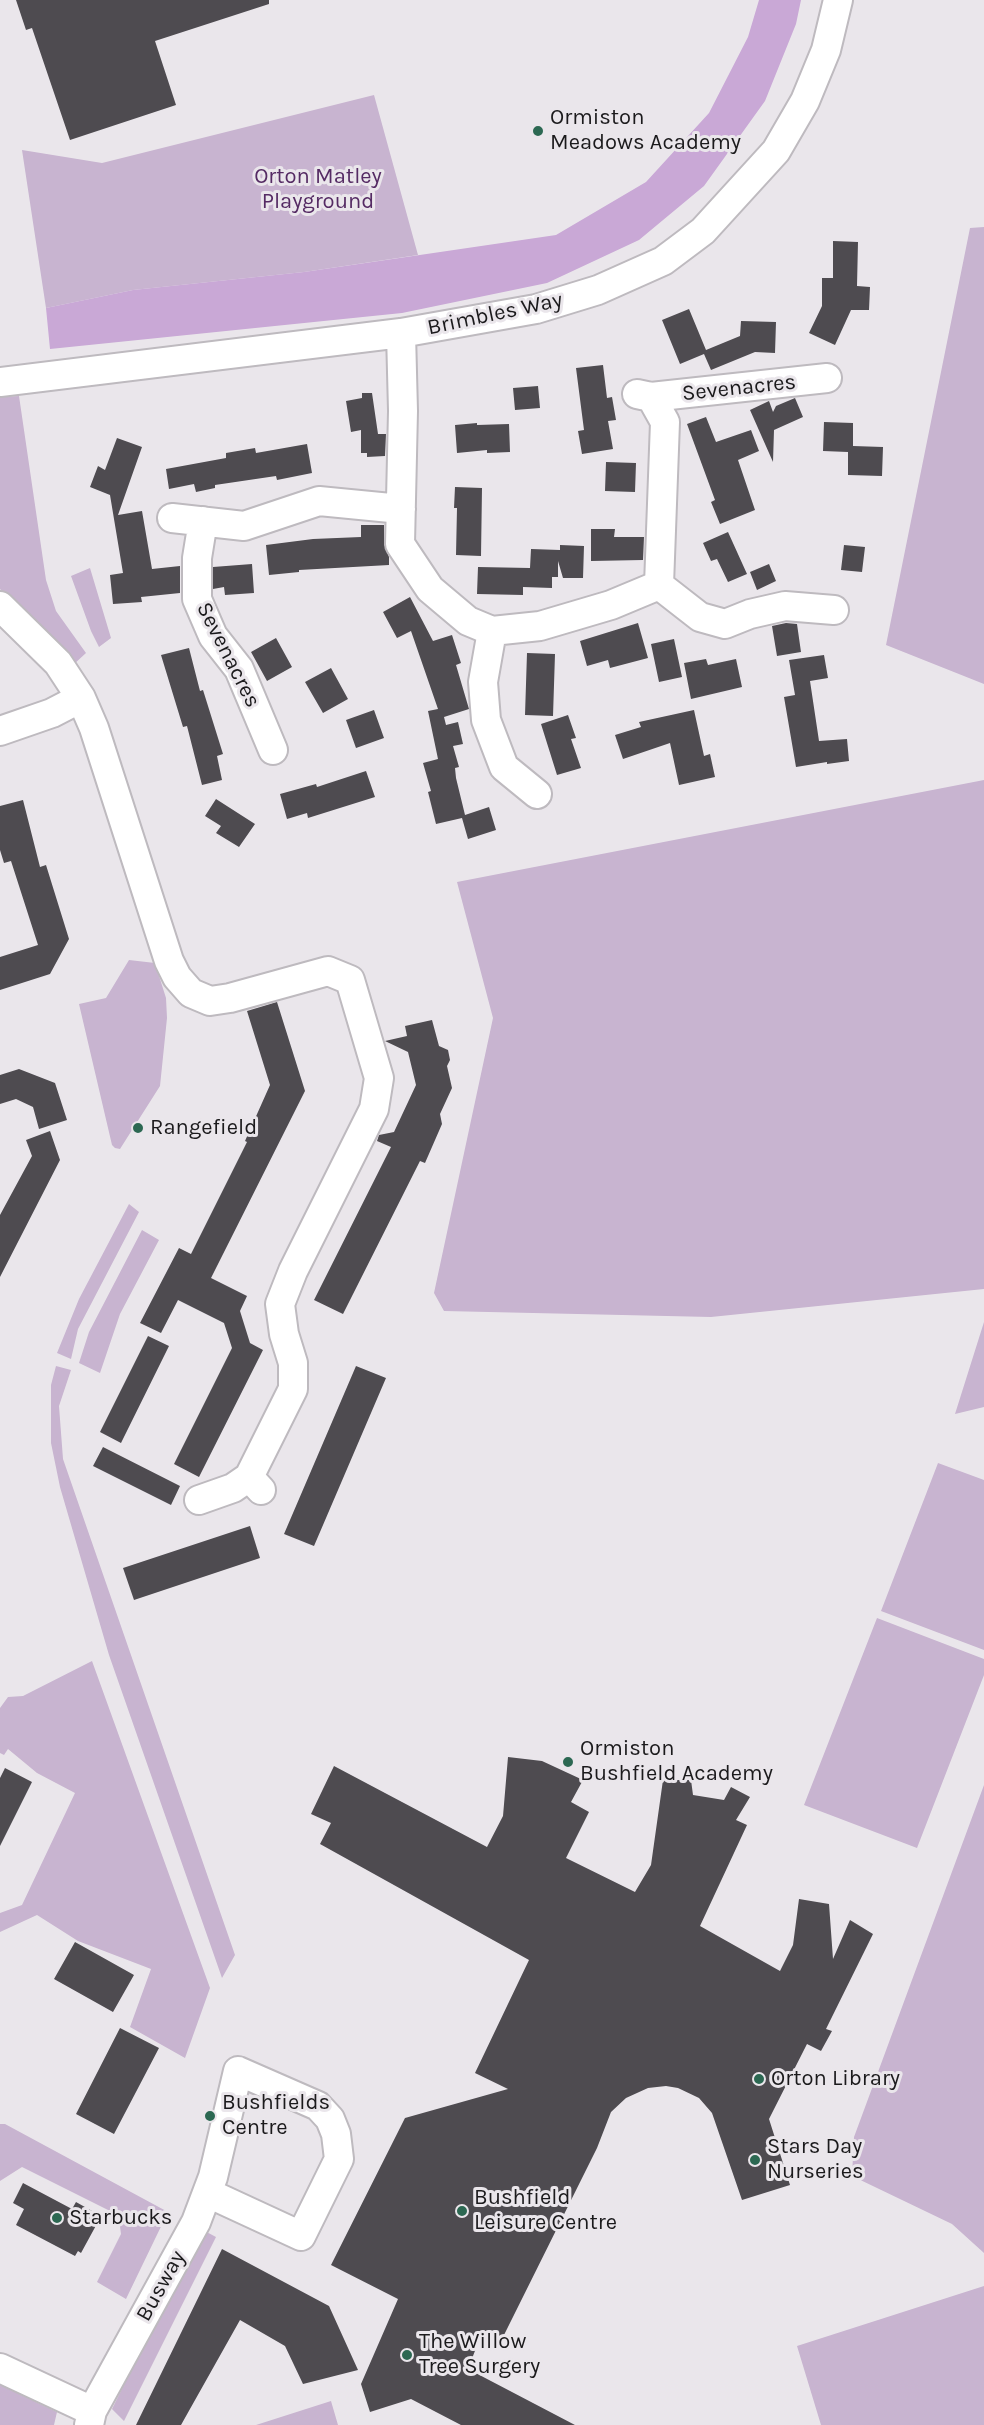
<!DOCTYPE html>
<html>
<head>
<meta charset="utf-8">
<style>
	body { margin:0 }
	canvas { display:block; background:#eae6eb }
</style>
</head>
<body>
<canvas width="984" height="2425"></canvas>
<script>
const ctx = document.querySelector('canvas').getContext('2d');
ctx.lineJoin = 'round';
function paint(path, color) {
  ctx.fillStyle = color;
  ctx.fill(path, 'evenodd');
}
function trace(path, color, width, dash) {
  ctx.strokeStyle = color;
  ctx.lineWidth = width;
  ctx.lineCap = dash ? 'butt' : 'round';
  ctx.setLineDash(dash || []);
  ctx.stroke(path);
}
function label(font, color, halo, rows, align = 'center') {
  ctx.font = font + ' Karla,sans-serif';
  ctx.lineWidth = 6;
  ctx.setLineDash([]);
  ctx.textBaseline = 'middle';
  ctx.strokeStyle = halo;
  ctx.fillStyle = color;
  for (const [text, x, y, turn = 0] of rows) {
    ctx.save();
    ctx.translate(x, y);
    ctx.rotate((+turn || 0) * Math.PI / 180);
    ctx.textAlign = isNaN(turn) ? turn : align;
    if (halo) ctx.strokeText(text, 0, 0);
    ctx.fillText(text, 0, 0);
    ctx.restore();
  }
}
paint(new Path2D(`
	M374,95L418,255L304,272L133,290L46,308L22,150L102,163Z
	M984,227V684L886,645L970,228Z
	M19,396L46,580L56,611L86,653L73,665L0,589V397Z
	M90,568L111,638L99,647L91,631L71,576Z
	M984,780V1289L711,1317L444,1311L434,1293L493,1018L457,882Z
	M129,960L155,963L166,998L167,1018L160,1086L120,1149L115,1148L112,1145L79,1004L106,998Z
	M129,1204L139,1212L78,1329L71,1359L57,1353L79,1299Z
	M142,1230L159,1240L120,1314L100,1373L79,1363L89,1332Z
	M984,1322V1407L955,1414Z
	M56,1366L71,1370L59,1406L63,1459L235,1955L222,1978L109,1655L60,1487L51,1443V1385Z
	M938,1463L984,1480V1650L881,1611Z
	M877,1618L984,1659V1675L917,1848L804,1805Z
	M92,1661L210,1988L185,2058L130,2027L151,1969L78,1941L37,1915L0,1932V1913L22,1905L75,1793L37,1773L8,1749L4,1755L0,1753V1708L8,1697L23,1696Z
	M984,1785V2253L952,2224L852,2176L854,2137Z
	M0,2124H5L168,2212L126,2299L97,2282L121,2234L119,2219L108,2210L22,2167L0,2181Z
	M201,2229L216,2237L124,2421L112,2409Z
	M984,2286V2425H821L797,2346Z
	M0,2385L57,2412L54,2425H0Z
	M331,2401L338,2425H256Z`), '#c8b4d0');
paint(new Path2D(`
	M759,0H801L796,24L765,101L704,186L639,240L547,283L402,313L50,349L46,308L133,290L304,272L556,235L646,182L709,113L748,37Z`), '#c9a8d6');
paint(new Path2D(`
	M16,0H269V4L155,41L176,105L70,140L32,28L26,30Z
	M833,241L858,242L857,286L870,287L869,310H851L835,345L809,333L822,306V278H833Z
	M689,309L706,350L740,336L741,321L776,322L775,353L755,352L711,370L704,354L680,364L662,320Z
	M603,365L607,398L612,397L616,420L608,421L613,449L582,454L578,431L584,430L576,368Z
	M538,386L540,408L515,410L513,388Z
	M362,393H372L378,434H386L385,456L367,457V453H361V430L351,432L346,401L362,398Z
	M795,398L803,417L774,430L773,462L750,410L769,401L773,412L776,406Z
	M706,417L716,442L751,430L759,451L738,460L755,510L720,524L711,502L715,500L687,424Z
	M824,422L853,423V446L883,447L882,476L848,475V452L823,451Z
	M477,423V425L509,424L510,452L487,453V450L457,453L455,425Z
	M117,438L142,447L118,515L142,511L152,569L180,566V593L141,597L142,602L113,604L110,575L123,573L110,495L90,487L98,466L105,470Z
	M307,444L312,473L277,480L276,476L215,485V488L196,492L194,484L169,489L166,469L226,458V453L255,448L256,453Z
	M606,462L636,463L635,492L605,491Z
	M455,487L482,488L481,556L456,555L457,508H454Z
	M361,525H384V544L389,557V565L299,570V572L269,575L266,545L313,539L361,537Z
	M591,529H615L614,537H644L643,560L591,561Z
	M728,532L747,574L728,582L717,559L711,561L703,543Z
	M560,545L584,546L583,578H563L558,561V577H552V588L523,587V595L477,594L478,567L530,568L531,549L560,550Z
	M844,545L865,547L862,572L841,570Z
	M252,564L254,593L225,595L224,587L213,589V567Z
	M769,564L776,581L757,590L750,572Z
	M410,597L433,641L452,635L461,663L456,665L469,709L444,717L446,725L458,722L463,744L453,746L459,767L455,768L456,778L465,815L489,807L496,830L468,839L462,818L436,824L428,792L431,791L423,763L438,759L428,711L438,709L411,631L397,638L383,612Z
	M638,623L648,658L610,668L608,660L587,666L580,641Z
	M786,623L797,624L801,652L777,656L772,626Z
	M276,638L292,667L267,681L251,652Z
	M674,639L682,677L659,682L651,644Z
	M189,648L200,691L203,690L223,754L217,756L222,780L202,785L187,726L183,727L161,655Z
	M527,653L555,654L553,716L525,715Z
	M824,655L828,678L810,681L819,741L847,739L849,761L827,764V762L796,767L784,697L795,695L789,660Z
	M706,659L708,665L736,659L742,687L691,699L684,663Z
	M331,668L348,699L323,713L305,682Z
	M374,710L384,738L356,748L346,720Z
	M694,710L704,756L710,754L715,777L679,785L670,743L623,759L615,735L641,727L639,722Z
	M568,715L576,738L571,739L581,768L557,775L541,724Z
	M366,771L375,797L308,818L307,813L287,819L280,794L316,784L317,787Z
	M216,799L255,824L239,847L216,833L221,826L205,816Z
	M23,800L40,867L46,865L69,939L50,974L0,990V957L38,945L11,861L4,863L0,850V806Z
	M277,1002L305,1091L211,1278L247,1296L240,1311L250,1343L263,1350L199,1477L174,1464L232,1348L224,1323L178,1300L161,1333L140,1323L179,1248L191,1254L247,1142L245,1141L270,1085L247,1011Z
	M432,1020L439,1046L448,1050L450,1060L447,1066L452,1088L440,1114L442,1124L425,1163L420,1161L343,1314L314,1300L391,1147L377,1141L379,1135L394,1132L416,1085L408,1052L385,1041L407,1036L405,1026Z
	M19,1069L55,1083L67,1120L39,1129L33,1107L16,1099L0,1104V1075Z
	M50,1131L60,1160L0,1277V1215L32,1156L26,1140Z
	M148,1336L169,1346L121,1443L100,1432Z
	M356,1366L386,1378L314,1546L284,1534Z
	M103,1447L180,1486L171,1505L93,1466Z
	M250,1526L260,1558L134,1600L123,1568Z
	M508,1757L542,1761L583,1780L571,1802L589,1812L566,1858L635,1892L651,1865L663,1780H691L693,1795L724,1800L731,1787L750,1797L736,1820L747,1825L700,1926L780,1971L793,1945L799,1899L829,1904L833,1959L850,1920L873,1934L826,2029L832,2031L821,2051L807,2044L769,2119L790,2185L742,2200L712,2113L699,2098L678,2088L666,2086L648,2088L626,2098L611,2112L597,2148L502,2339L483,2330L468,2369L575,2425H461L411,2399L370,2412L361,2384L398,2299L331,2265L405,2118L508,2089L475,2073L529,1960L320,1844L331,1823L311,1814L334,1766L487,1847L503,1816Z
	M5,1768L32,1782L0,1846V1778Z
	M75,1942L134,1975L113,2012L54,1979Z
	M120,2028L159,2048L114,2134L76,2114Z
	M23,2183L72,2209L76,2202L92,2211L89,2215L99,2220L81,2253L78,2251L75,2256L16,2225L24,2209L13,2203Z
	M222,2249L329,2306L358,2370L303,2384L285,2346L240,2320L181,2425H136Z`), '#4e4b50');
const minor = new Path2D(`
	M401,333L403,411L400,544L430,589L468,621L492,631L540,626L611,605L659,585L700,617L725,624L750,614L785,606L834,610
	M0,382L401,333L536,309L598,290L663,261L703,231L776,151L805,101L826,50L838,0
	M637,394L651,397L665,422L659,585
	M651,397L827,378
	M172,518L244,526L319,501L401,509
	M203,521L197,558V599L213,636L239,669L273,750
	M0,606L58,663L81,698L94,728L169,961L177,977L191,993L210,1001L230,998L328,971L350,980L379,1078L374,1109L293,1271L280,1304L284,1334L293,1363V1389L249,1477
	M492,631L483,682L486,720L504,767L537,794
	M0,731L52,713L81,698
	M199,1500L233,1488L249,1477L261,1490
	M0,2368L92,2411
	M89,2425L92,2411L196,2222L213,2177L238,2071L318,2106L330,2119L336,2134L339,2159L301,2236L208,2193`);
trace(minor, '#bebabf', 32);
trace(minor, '#fff', 28);
for (const [x, y, r, color] of [
	[538,131,6,"#2c6852"],
	[138,1128,6,"#2c6852"],
	[568,1762,6,"#2c6852"],
	[759,2079,6,"#2c6852"],
	[210,2116,6,"#2c6852"],
	[755,2160,6,"#2c6852"],
	[462,2211,6,"#2c6852"],
	[57,2218,6,"#2c6852"],
	[407,2355,6,"#2c6852"]
]) {
  const dot = new Path2D();
  dot.arc(x, y, r, 0, 2 * Math.PI);
  ctx.fillStyle = color;
  ctx.fill(dot);
  trace(dot, '#eae6eb', 2);
}
label('22px', '#1b1a1c', '#eae6eb', [
	["Ormiston",550,118],
	["Meadows Academy",550,143],
	["Rangefield",150,1128],
	["Ormiston",580,1749],
	["Bushfield Academy",580,1774],
	["Orton Library",771,2079],
	["Bushfields",222,2103],
	["Centre",222,2128],
	["Stars Day",767,2147],
	["Nurseries",767,2172],
	["Bushfield",474,2198],
	["Leisure Centre",474,2223],
	["Starbucks",69,2218],
	["The Willow",419,2342],
	["Tree Surgery",419,2367]
], 'left');
label('22px', '#552b64', '#eae6eb', [
	["Orton Matley",318,177],
	["Playground",318,202]
]);
label('22px', '#1b1a1c', '#eae6eb', [
	["Brimbles Way",495,314,-12],
	["Sevenacres",739,388,-6],
	["Sevenacres",228,655,63],
	["Busway",161,2286,-61]
]);
</script>
</body>
</html>
